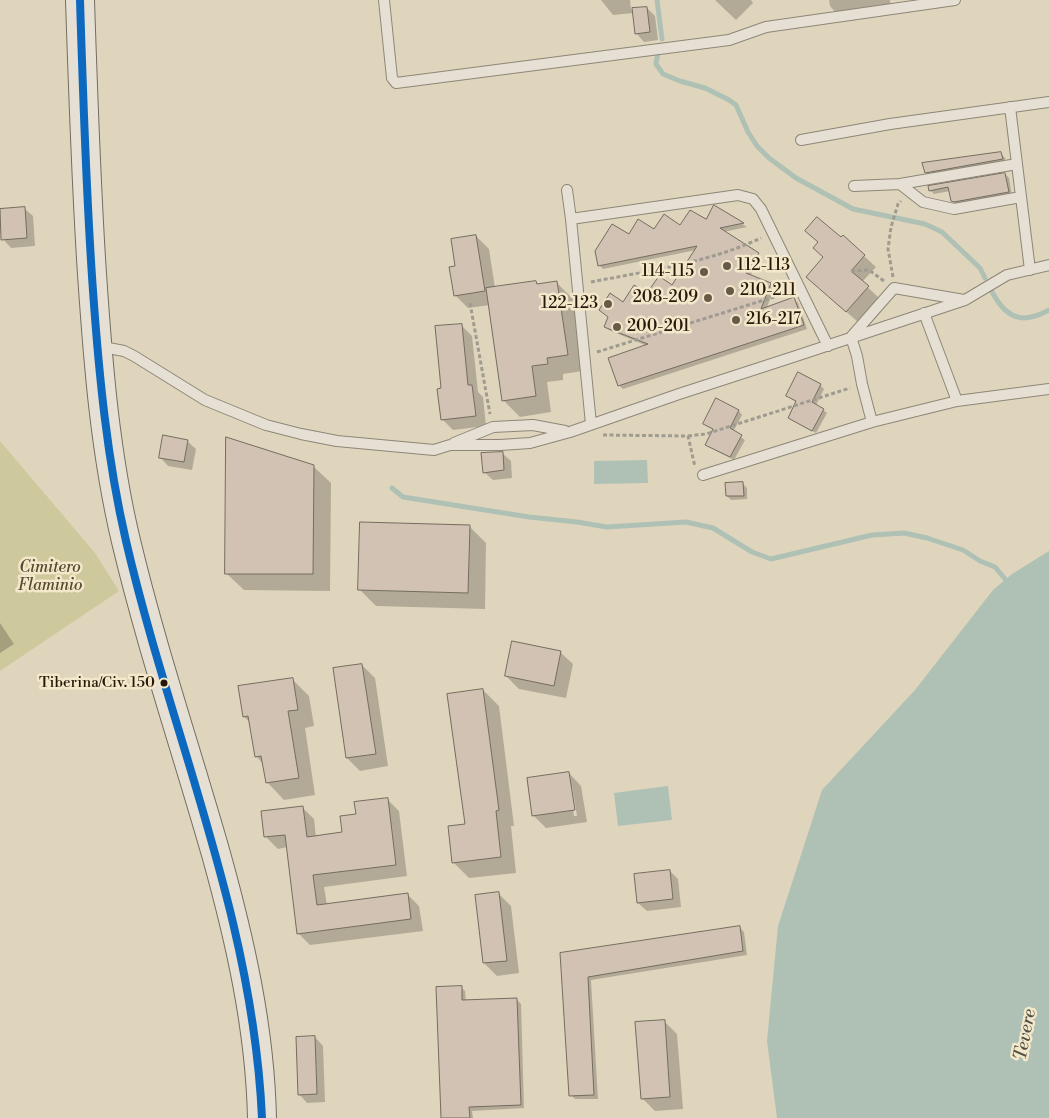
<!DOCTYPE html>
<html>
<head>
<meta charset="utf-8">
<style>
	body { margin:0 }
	canvas { display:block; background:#ded5bc }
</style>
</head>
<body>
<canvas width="1049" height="1118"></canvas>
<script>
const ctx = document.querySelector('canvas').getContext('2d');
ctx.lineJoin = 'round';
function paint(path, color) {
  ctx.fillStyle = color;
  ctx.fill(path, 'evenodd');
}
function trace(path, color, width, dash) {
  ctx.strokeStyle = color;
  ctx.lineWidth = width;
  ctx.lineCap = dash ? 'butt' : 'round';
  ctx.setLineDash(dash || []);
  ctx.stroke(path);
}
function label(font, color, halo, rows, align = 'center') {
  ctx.font = font + ' "Libre Bodoni",serif';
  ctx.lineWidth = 5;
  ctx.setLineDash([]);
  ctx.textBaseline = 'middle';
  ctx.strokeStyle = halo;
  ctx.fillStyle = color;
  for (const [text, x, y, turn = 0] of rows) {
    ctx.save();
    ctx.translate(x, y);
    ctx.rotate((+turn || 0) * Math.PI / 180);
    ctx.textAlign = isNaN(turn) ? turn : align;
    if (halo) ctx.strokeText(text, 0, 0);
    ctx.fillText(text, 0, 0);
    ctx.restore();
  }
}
paint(new Path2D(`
	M0,441L95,553L119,591L0,671Z`), '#cec89d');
paint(new Path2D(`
	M647,460L648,483L594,484V461Z
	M1049,551V1118H777L767,1041L778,926L822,790L915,690L993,590L1012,574Z
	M668,786L672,820L618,826L614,793Z`), '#afc1b5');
paint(new Path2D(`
	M601,0H630L631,10L647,8L655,16L658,40L644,42L636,33L634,13L613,15Z
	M715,0H751L753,3L736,20Z
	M829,0H890L891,9L838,15L830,6Z
	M1001,154L1005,158L1006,163L930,176L926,172Z
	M1005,174L1009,178L1012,196L956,205L952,201L950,191L934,194L930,190Z
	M716,207L747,227L723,232L762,258L750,276L771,284L775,288L766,309L794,299L798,303L807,329L623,389L619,385L647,346L609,330L605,327L609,317L623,304L672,286L696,250L603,269L599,265L630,236L706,221Z
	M24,208L33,216L35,246L11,248L3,239L0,210Z
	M807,231L864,256L876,267L862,282L879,298L858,322L819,288L824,258L819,243Z
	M476,236L489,249L495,288L536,282L538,285L557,283L573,299L583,371L563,374V380L547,382L551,412L520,417L503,400L490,305L468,308L455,295L456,267Z
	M461,325L472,336L478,392L483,397L486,426L453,430L442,419V389Z
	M798,374L820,385L824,389L816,405L827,413L816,433L793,421L790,418L797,403L788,396Z
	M717,400L739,411L742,415L733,432L745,440L734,460L711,448L707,444L714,431L705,424Z
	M187,441L196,449L192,470L168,466L160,457Z
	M502,453L511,461L512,478L493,480L484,472Z
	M313,466L331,483L330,591L244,590L226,573Z
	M743,484L747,488V499L731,500L727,496Z
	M469,526L486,543L485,609L376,606L359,589Z
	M0,623L14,644L0,653Z
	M560,652L573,664L566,698L519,689L506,676Z
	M362,665L375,678L388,766L360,771L347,758L334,669Z
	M292,679L309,696L314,726L305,728L315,795L284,800L267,782L264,765L256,756L251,723L244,717Z
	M483,690L499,706L514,826H511L516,873L469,878L453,862L466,825Z
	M569,773L581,786L587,822L546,828L533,815ZM570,786H572L577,816H574Z
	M387,799L399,811L407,876L324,887L327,905L407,894L419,906L423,931L310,945L298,933L287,847L278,849L266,837L302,807L314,819L316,837L344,833Z
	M670,871L678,879L681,907L647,911L638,903Z
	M498,893L511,906L519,973L497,976L484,963Z
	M740,928L744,932L747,955L591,980L598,1099H575L571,1095L561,954Z
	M461,987L465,991L466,1002L517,1000L521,1004L524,1108L472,1111L473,1118H443Z
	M664,1021L677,1034L683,1109L655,1111L642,1098Z
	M315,1037L323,1046L325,1102L307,1103L299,1094Z`), '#0003');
trace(new Path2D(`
	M657,0L662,39
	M658,52L656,64L663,74L680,81L705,88L729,100L736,105L748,132L757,146L769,158L796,178L853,209L925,224L942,232L980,268L985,278
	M991,290C1005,317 1021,326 1049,310
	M392,488L403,497L529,517L577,522L607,527L686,522L713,528L752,552L771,559L872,535L904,533L927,538L963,550L980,561L995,567L1005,579`), '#afc1b5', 5);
const building = new Path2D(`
	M647,7L650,32L635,34L632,8Z
	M1001,152L1003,159L925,173L922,163Z
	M1005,173L1009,192L954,202L951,201L948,187L929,191L928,186Z
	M714,205L744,223L720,228L759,253L746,273L771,283L761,309L794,297L804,325L618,386L608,358L648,344L604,327L608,317L599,310L610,293L623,302L634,285L647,293L659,276L672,285L697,246L598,266L595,251L612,224L629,234L638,219L654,229L664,214L680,225L690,210L706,219Z
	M25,207L27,238L1,240L0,209Z
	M817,217L841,237L843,235L865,255L851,271L869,286L846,312L806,277L823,257L813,248L818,242L805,231Z
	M476,235L485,291L454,296L449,267L455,266L451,239Z
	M536,281L537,284L557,281L568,355L547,358L548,364L532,366L536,396L502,401L486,288Z
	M462,324L468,385H472L476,416L441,420L437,389L441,388L435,326Z
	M798,372L821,384L812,402L824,409L812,431L788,418L796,401L786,396Z
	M716,398L739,410L730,428L742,435L730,457L705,445L713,429L703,424Z
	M163,435L188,440L184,462L159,458Z
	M226,437L314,465L313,574H225Z
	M503,452L504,470L483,473L481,453Z
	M743,482L744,496H726L725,483Z
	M360,522L470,525L468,593L358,590Z
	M512,641L561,651L554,686L505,676Z
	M362,664L376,754L346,758L333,668Z
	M293,678L298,710L288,711L299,778L266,783L261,756L255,757L248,716L243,717L238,686Z
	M483,689L499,810L496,811L501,857L452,863L448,826L465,824L447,694Z
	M569,772L575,810L532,816L527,778Z
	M388,798L396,865L313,875L317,905L408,893L411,919L297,934L285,835L264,837L261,811L303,806L307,837L342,832L340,816L356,814L354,802Z
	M670,870L673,899L637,903L634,874Z
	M499,892L507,961L483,963L475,895Z
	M740,926L743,951L588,977L594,1095L569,1096L560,953Z
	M462,986V1000L517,998L521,1105L469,1107L470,1118H441L436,987Z
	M665,1020L670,1097L641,1099L635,1022Z
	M315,1036L317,1094L298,1095L296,1037Z`);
paint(building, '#d1c2b3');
trace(building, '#746d5f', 1);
const service = new Path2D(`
	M384,0L392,78L396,83L729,40L766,27L955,0
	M1010,107L1030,270
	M801,140L890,124L1049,102
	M900,184L1017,164
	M854,186L900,184L923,202L954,209L1021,197
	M567,190L571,219L591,424
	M571,219L738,195L753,199L761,209L828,346
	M924,313L957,401
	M98,346L124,351L134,356L205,400L266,425L301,434L337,441L434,450L450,445H500L530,443L570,432L679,394L796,356L965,300L1007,275L1049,265
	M872,422L862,384L857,356L851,337L894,288L964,300
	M454,443L493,427L533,425L565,431
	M703,475L872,422L957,401L1049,389`);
const secondary = new Path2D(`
	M80,0C83,92 86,183 92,274C98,363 105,453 126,541C151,646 186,749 216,854C240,940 260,1028 262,1118`);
trace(service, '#8e8677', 12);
trace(secondary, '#746d5f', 30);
trace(new Path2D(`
	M851,271L869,270L884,281
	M893,277L888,249L891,227L898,204L901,201
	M591,282C647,271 708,263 761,238
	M470,303L490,414
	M597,352L787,293
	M603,435L688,436L695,467
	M688,436L706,434L850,388`), '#a09b91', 3, [4, 2.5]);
trace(service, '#e5e0d3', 10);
trace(secondary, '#e5e0d3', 28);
trace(new Path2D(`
	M80,0C83,97 86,194 93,291C99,375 107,459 126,541C171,735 253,916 262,1118`), '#0c69bf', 8);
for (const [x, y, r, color] of [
	[727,266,5,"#675a48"],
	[704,272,5,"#675a48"],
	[730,291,5,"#675a48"],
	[708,298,5,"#675a48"],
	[608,304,5,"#675a48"],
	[736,320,5,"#675a48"],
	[617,327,5,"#675a48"],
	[164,683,4.5,"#27170a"]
]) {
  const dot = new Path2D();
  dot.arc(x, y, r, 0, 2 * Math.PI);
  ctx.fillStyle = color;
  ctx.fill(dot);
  trace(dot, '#f3e8ca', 2);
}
label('15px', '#27170a', '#f3e8ca', [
	["Tiberina/Civ. 150",155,683]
], 'right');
label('16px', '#27170a', '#f3e8ca', [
	["112-113",737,266],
	["114-115",694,272,"right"],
	["210-211",740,291],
	["208-209",698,298,"right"],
	["122-123",598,304,"right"],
	["216-217",746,320],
	["200-201",627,327]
], 'left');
label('italic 16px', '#55492f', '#f3e8ca', [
	["Cimitero",50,568],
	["Flaminio",50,586]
]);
label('italic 18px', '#505045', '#f3e8ca', [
	["Tevere",1026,1035,-79]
]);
</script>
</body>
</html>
